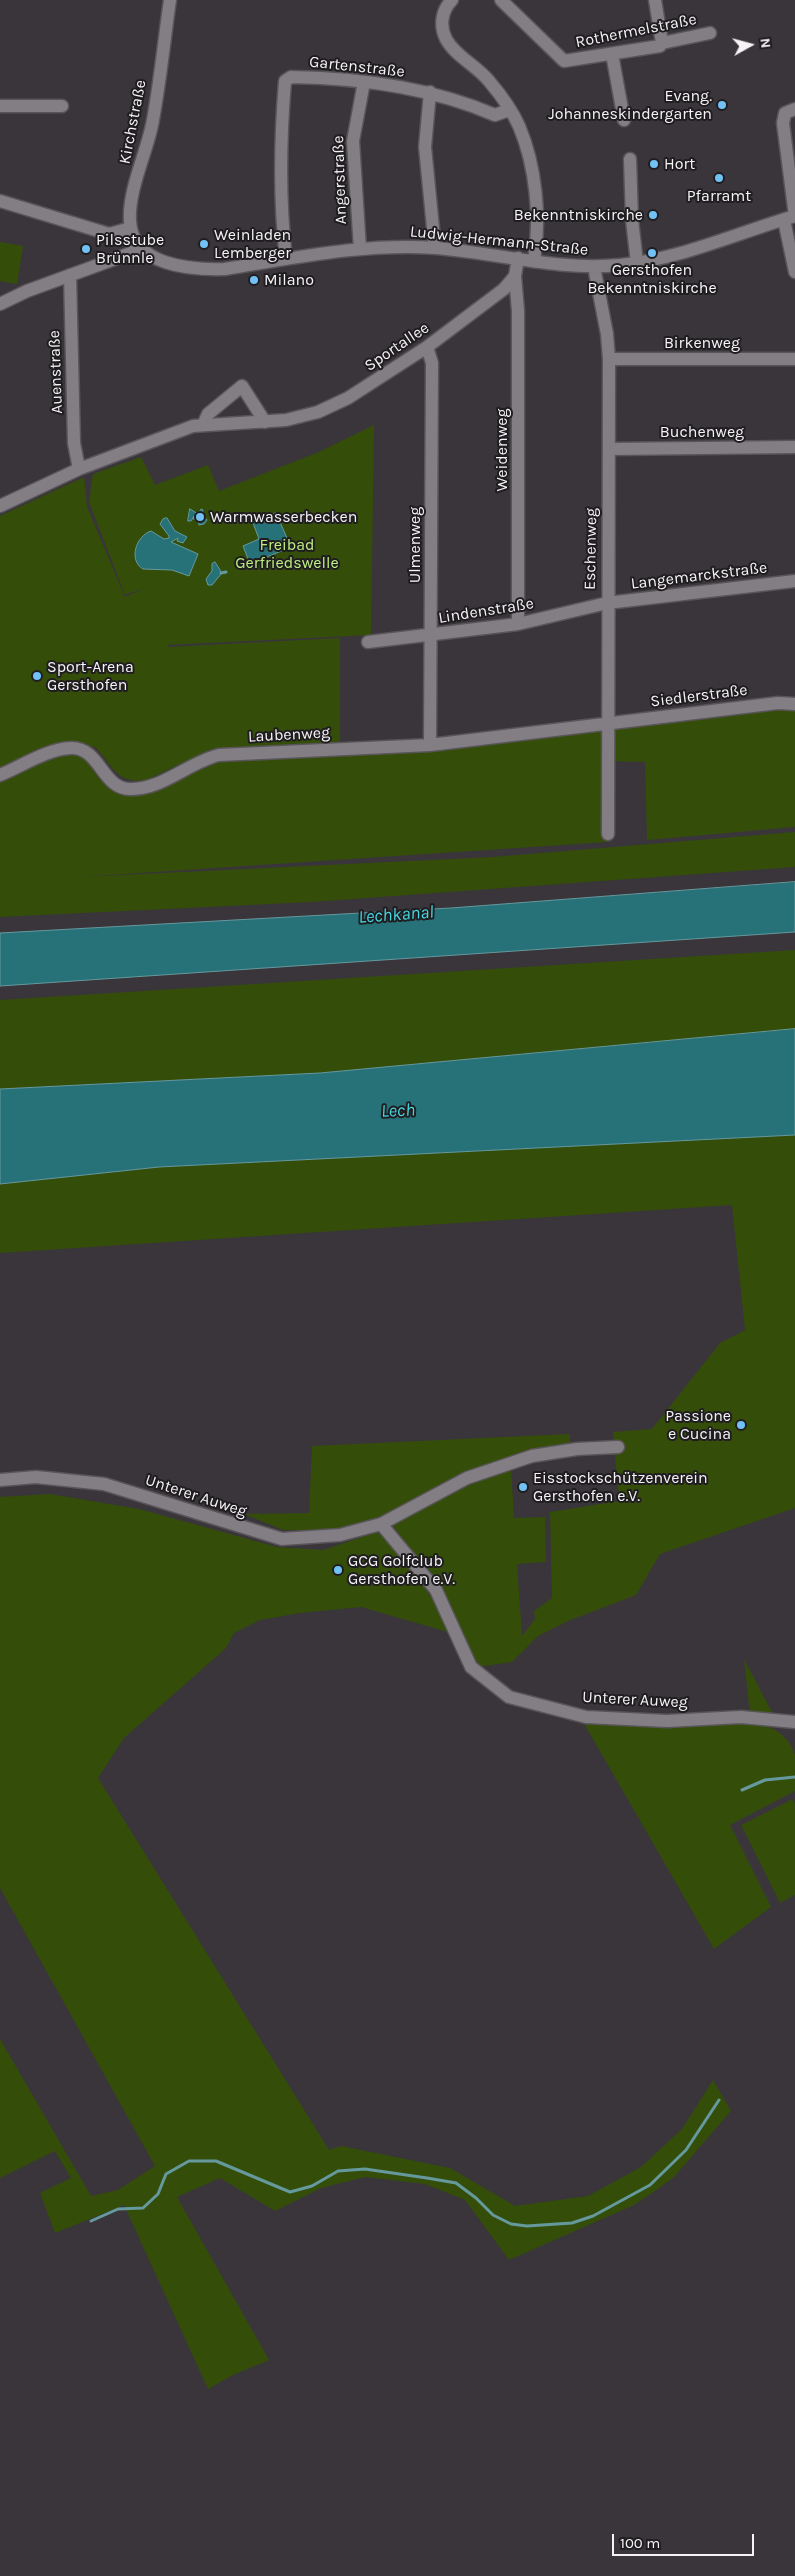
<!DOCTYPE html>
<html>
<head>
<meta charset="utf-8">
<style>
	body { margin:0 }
	#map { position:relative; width:795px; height:2576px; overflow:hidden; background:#39353a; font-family:Karla,sans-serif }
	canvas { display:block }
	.north { position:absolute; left:725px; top:20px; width:50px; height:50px; -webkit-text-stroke:4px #1f1d20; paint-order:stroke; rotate:83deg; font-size:14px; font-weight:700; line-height:20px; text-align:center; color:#f6f3f6 }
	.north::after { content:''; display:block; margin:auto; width:18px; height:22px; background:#f6f3f6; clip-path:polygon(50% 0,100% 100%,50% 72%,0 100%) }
	.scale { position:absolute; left:612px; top:2534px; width:142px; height:22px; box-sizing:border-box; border:2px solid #f6f3f6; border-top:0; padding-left:6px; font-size:15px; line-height:18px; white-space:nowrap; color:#f6f3f6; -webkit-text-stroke:4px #1f1d20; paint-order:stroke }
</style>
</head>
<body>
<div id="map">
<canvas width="795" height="2576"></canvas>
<div class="north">N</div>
<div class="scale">100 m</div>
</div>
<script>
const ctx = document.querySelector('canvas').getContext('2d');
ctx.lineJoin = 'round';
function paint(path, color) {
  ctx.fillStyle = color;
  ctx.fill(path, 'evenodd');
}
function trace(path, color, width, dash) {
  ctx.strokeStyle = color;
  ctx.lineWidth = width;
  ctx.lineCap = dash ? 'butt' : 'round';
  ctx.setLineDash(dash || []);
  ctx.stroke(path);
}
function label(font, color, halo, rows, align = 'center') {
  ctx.font = font + ' Karla,sans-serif';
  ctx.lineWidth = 4;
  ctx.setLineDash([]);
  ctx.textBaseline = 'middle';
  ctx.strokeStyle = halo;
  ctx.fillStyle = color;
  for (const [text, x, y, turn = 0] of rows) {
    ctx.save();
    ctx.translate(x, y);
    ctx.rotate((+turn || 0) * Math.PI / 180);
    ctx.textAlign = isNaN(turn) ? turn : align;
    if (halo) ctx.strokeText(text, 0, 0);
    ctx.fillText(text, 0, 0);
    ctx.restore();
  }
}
paint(new Path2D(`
	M0,242L23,246L17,284L0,281Z
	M374,425L371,635L167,645L168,647L340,638V743L212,749L146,780C117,785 112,765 95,747L83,746L0,773V516L84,477L87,507L125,597L145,588L125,595L89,502L93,474L141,457L155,485L208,465L219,491L319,452Z
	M787,708L795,711V827L647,840L645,762L606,761L607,842L79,877L493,857L795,832V867L311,902L0,917V779C19,771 41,758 61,754C88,749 90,772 106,785C113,791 126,795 135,795L210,761Z
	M795,950V1029L320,1073L0,1089V1000Z
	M795,1135V1508L660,1554L636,1595L568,1621L538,1636L512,1662L477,1667L439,1588L390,1522L469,1485L511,1469L514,1518L545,1517L546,1562L517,1564L522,1636L535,1619L534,1611L552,1598L550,1512L619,1501L613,1432L652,1429L720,1343L745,1330L732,1205L0,1253V1184L159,1167Z
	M570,1434V1443L532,1451L389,1514L342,1530H283L244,1514L309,1513L312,1446Z
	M50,1494L139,1509L277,1547L323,1550L377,1532C412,1566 428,1589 451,1633L361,1607L300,1613L260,1620L234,1633L226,1648L124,1738L98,1778L329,2150L341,2146L450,2168L515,2206L588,2196L641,2167L682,2129L713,2080L731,2111L674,2177L655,2191L634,2205L509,2260L465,2200L425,2184L365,2177L321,2188L275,2211L220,2178L177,2197L269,2360L233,2375L208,2389L124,2205L55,2233L40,2193L71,2178L55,2151L0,2178V2039L91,2196L118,2190L155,2166L0,1888V1497Z
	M744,1659L775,1718L750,1714Z
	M582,1720H741C763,1723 788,1730 795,1755C795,1765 795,1780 795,1791L730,1825L771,1907L714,1949Z
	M793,1799L795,1804V1895L780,1903L741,1825Z`), '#344e0a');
const water = new Path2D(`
	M190,509L198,514L201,509L203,510L202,514L207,520L204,524L199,525L198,519H193L194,516L191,521H188Z
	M276,513L291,547L250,564L243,546L259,539L253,523Z
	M167,518L175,531L187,537L183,543L177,541L178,538L171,542L198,554L189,576L172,570L143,569C128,560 136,536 151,531L164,539L169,538V536L160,524L163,519Z
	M215,562L222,573L212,585H208L206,579L212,571V564Z
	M795,882V932L0,986V933L451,908Z
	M795,1029V1135L159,1167L0,1184V1089L320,1073Z`);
paint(water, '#277278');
trace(water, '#65999e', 1);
trace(new Path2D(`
	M221,573L226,572
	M742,1790L765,1780L795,1777
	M91,2221L118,2209L143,2208L158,2194L166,2174L189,2161H216L290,2192L312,2186L338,2171L365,2169L427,2178L456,2183L476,2198L493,2215L511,2224L527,2226L572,2223L593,2216L650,2185L686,2150L719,2100`), '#65999e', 3);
const minor = new Path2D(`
	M170,0C164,41 160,84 152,125C146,154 128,191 130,221C132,266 191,270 225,269C295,258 364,243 436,248C497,253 558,271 620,265C681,259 737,233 795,216
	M452,0C442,10 439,25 446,39C455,56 477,66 489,81C500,94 512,110 519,126C536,166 541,218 534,261
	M501,0L564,61L660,46L662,43L710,33
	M655,0L662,43
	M612,54L624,120
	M430,92L425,147L435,248
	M0,106H62
	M630,159L632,220L637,263
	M0,201L109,234L131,228
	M795,216L783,123L785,113L795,109
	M784,220L795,272
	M360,249L353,141L364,82
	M286,259C279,199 280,141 285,81L291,77C361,78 430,87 495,115L509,110
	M594,267L607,334L609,359L608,834
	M70,275L74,443L79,469
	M515,276L518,311V624
	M0,304L27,291L131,253L140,247
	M427,347L432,363L430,745
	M609,359H795
	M203,425L208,414L242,386L265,422
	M609,449L795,447
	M0,506L79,469L193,426L286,420L318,412L348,398L427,347L504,289L515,276L518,258
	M368,642L518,624L607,603L795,581
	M0,775C22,766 47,749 71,748C100,747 102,789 130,789C162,790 189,762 219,755L430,745L778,703L795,704
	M0,1480L36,1477L104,1484L282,1539L340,1535L381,1524L467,1478L532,1456L577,1449L618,1447
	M381,1524L436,1590L471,1667L509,1697L586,1717L667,1721L741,1717L795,1722`);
trace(minor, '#585458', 15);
trace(minor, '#837e84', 12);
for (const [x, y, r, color] of [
	[722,105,5,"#71c1f5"],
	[654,164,5,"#71c1f5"],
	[719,178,5,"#71c1f5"],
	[653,215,5,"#71c1f5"],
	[204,244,5,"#71c1f5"],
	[86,249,5,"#71c1f5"],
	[652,253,5,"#71c1f5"],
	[254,280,5,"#71c1f5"],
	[200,517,5,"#71c1f5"],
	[37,676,5,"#71c1f5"],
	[741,1425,5,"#71c1f5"],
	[523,1487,5,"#71c1f5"],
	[338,1570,5,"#71c1f5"]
]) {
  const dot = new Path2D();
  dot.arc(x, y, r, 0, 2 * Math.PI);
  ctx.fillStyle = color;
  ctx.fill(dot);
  trace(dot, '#1f1d20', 2);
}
label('16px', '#f6f3f6', '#1f1d20', [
	["Rothermelstraße",636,31,-11],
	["Gartenstraße",357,67,6],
	["Kirchstraße",133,122,-79],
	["Angerstraße",340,180,-92],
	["Ludwig-Hermann-Straße",499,241,6],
	["Birkenweg",702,343],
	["Sportallee",397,347,-34],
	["Auenstraße",56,372,-92],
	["Buchenweg",702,432],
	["Weidenweg",502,450,-90],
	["Ulmenweg",415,545,-90],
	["Eschenweg",591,549,-89],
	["Langemarckstraße",699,576,-7],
	["Lindenstraße",486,611,-9],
	["Siedlerstraße",699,696,-7],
	["Laubenweg",289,735,-3],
	["Unterer Auweg",196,1496,18],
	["Unterer Auweg",635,1700,3]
]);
label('16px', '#f6f3f6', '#1f1d20', [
	["Evang.",712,96,"right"],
	["Johanneskindergarten",712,114,"right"],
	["Hort",664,164],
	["Pfarramt",719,196,"center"],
	["Bekenntniskirche",643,215,"right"],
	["Weinladen",214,235],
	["Lemberger",214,253],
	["Pilsstube",96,240],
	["Brünnle",96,258],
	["Gersthofen",652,270,"center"],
	["Bekenntniskirche",652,288,"center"],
	["Milano",264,280],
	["Warmwasserbecken",210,517],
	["Sport-Arena",47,667],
	["Gersthofen",47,685],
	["Passione",731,1416,"right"],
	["e Cucina",731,1434,"right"],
	["Eisstockschützenverein",533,1478],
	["Gersthofen e.V.",533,1496],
	["GCG Golfclub",348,1561],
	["Gersthofen e.V.",348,1579]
], 'left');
label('16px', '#bdef7f', '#1f1d20', [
	["Freibad",287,545],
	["Gerfriedswelle",287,563]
]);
label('italic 18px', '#45d7e2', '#1f1d20', [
	["Lechkanal",396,915,-4],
	["Lech",398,1111,-2]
]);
</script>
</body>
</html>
